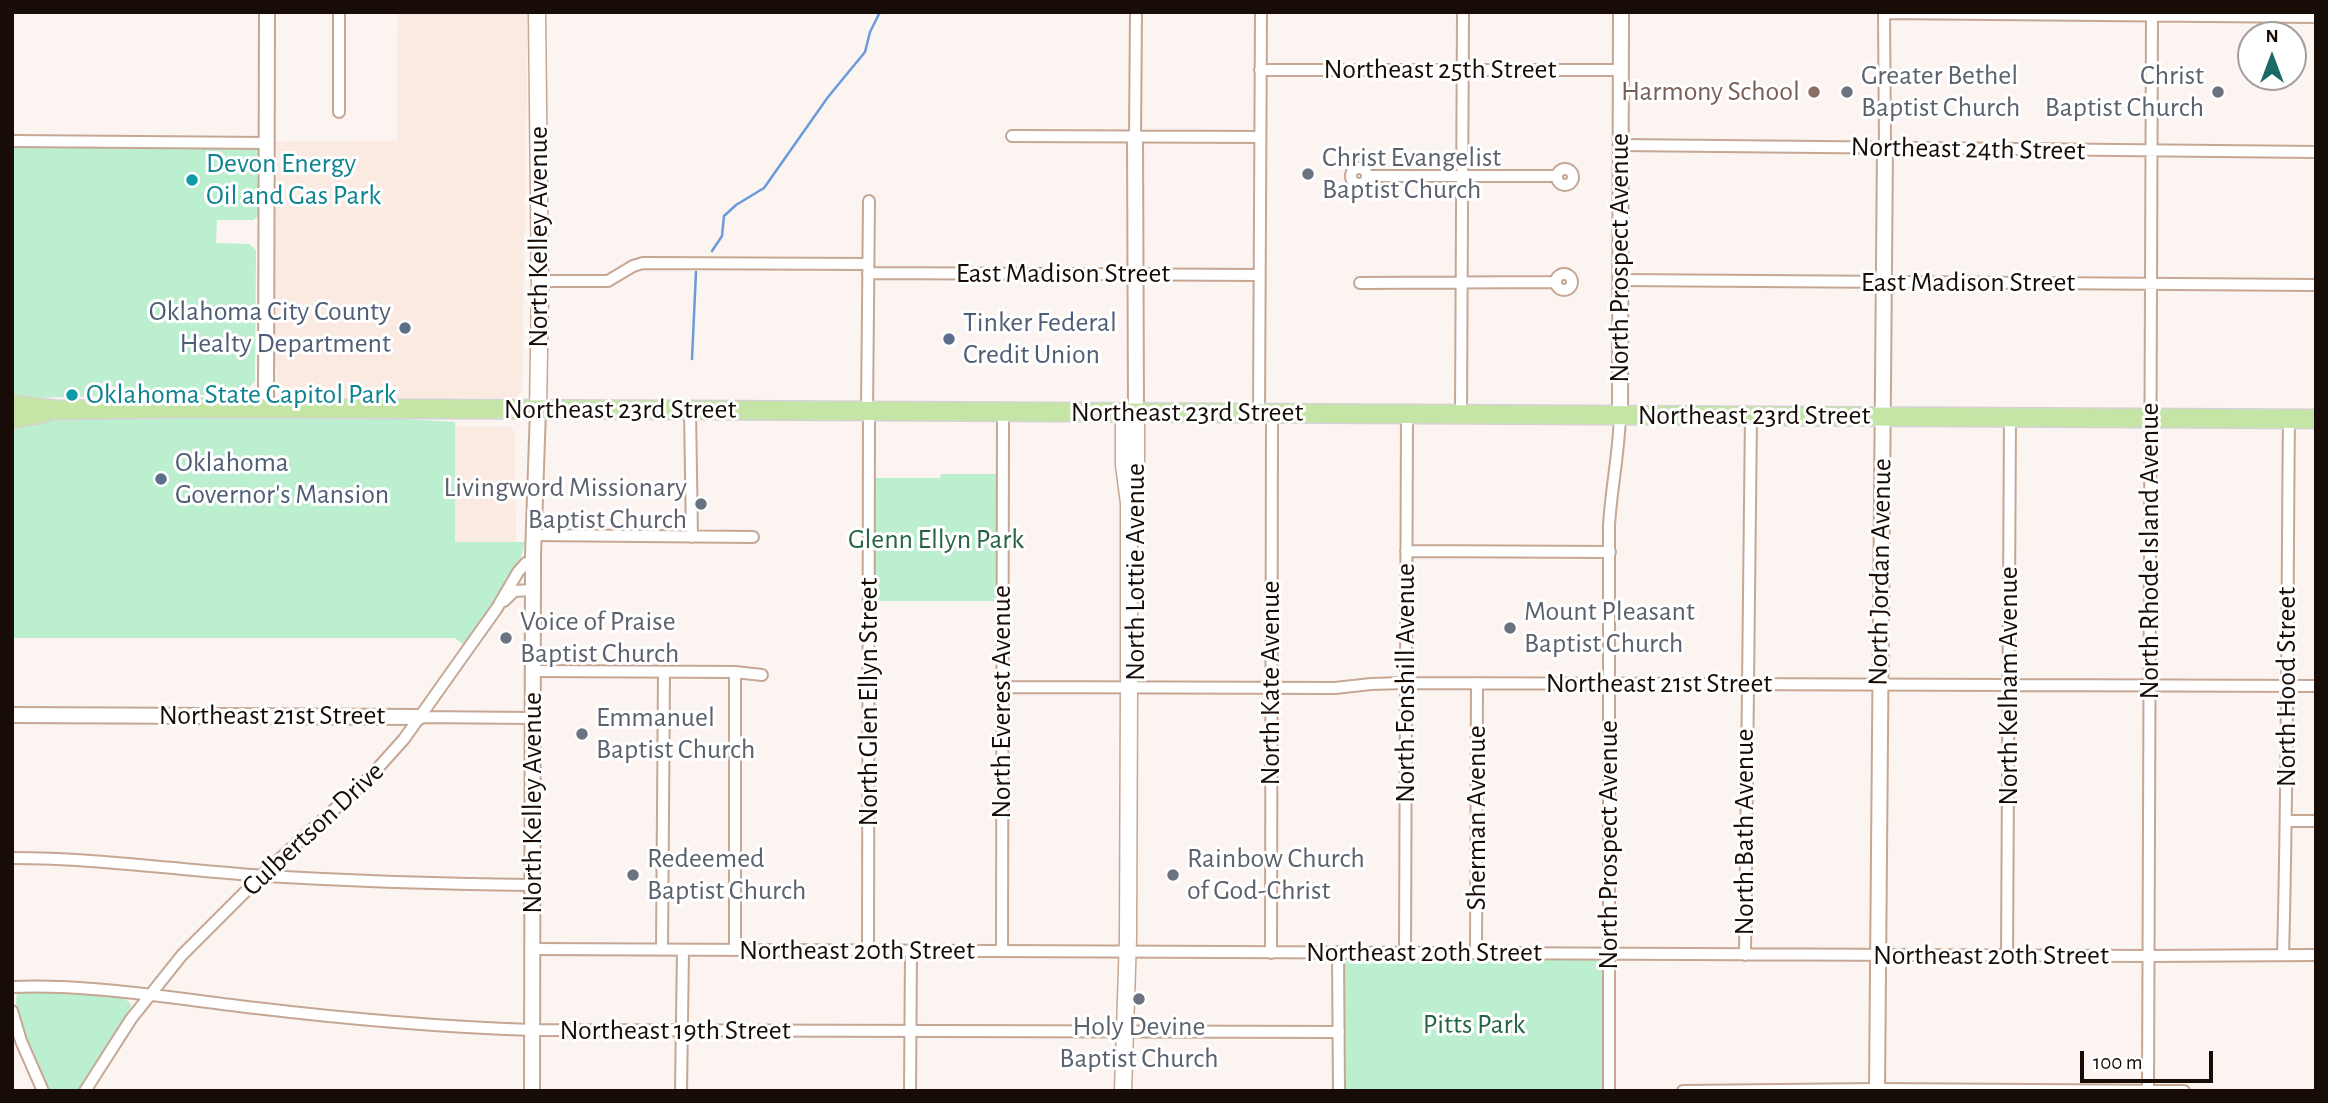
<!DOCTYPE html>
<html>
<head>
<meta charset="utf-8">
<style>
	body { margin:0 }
	#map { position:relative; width:2328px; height:1103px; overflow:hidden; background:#fbf4f1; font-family:"Alegreya Sans",sans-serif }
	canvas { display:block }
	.frame { position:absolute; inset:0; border:14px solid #170d06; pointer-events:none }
	.north { position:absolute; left:2237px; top:21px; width:70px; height:70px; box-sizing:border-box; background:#fff; border:2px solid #a29e9b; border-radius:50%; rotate:0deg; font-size:19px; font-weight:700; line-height:28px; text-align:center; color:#170d06 }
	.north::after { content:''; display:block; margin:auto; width:24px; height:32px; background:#1b6868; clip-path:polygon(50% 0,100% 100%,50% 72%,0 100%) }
	.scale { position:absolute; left:2080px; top:1051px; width:133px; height:32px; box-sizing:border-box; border:4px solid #170d06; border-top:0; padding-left:9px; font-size:21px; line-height:24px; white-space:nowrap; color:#170d06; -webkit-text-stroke:5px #fff; paint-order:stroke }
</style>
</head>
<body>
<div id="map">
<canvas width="2328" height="1103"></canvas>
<div class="frame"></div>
<div class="north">N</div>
<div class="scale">100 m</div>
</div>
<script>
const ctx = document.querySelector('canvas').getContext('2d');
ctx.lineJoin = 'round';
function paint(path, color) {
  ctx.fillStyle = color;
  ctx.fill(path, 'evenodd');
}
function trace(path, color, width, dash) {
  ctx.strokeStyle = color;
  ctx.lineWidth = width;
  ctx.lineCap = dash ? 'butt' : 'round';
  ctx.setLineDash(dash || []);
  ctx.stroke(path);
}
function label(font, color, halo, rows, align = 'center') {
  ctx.font = font + ' "Alegreya Sans",sans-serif';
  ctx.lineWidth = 6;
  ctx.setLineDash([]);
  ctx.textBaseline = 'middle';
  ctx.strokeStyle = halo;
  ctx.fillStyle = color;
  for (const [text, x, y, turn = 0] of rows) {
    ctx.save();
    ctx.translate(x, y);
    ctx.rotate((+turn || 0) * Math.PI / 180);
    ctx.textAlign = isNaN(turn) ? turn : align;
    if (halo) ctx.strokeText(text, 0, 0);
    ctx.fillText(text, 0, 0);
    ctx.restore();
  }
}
paint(new Path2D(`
	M398,12H528L522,389L521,393L514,398H456L407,402L291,398L281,393L275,384L277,382V370L274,367L273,142L397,141Z
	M455,426L510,427L515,432L516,542H455Z`), '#fbeae1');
paint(new Path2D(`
	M12,144L261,148V214L253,220H217L216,243L249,244L256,250L255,381L242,394L21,398L15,423L67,418H387L455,422V542H525L521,558L516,571L464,645L455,638H12Z
	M941,474H998V601H874V478H940Z
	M1347,960H1595L1602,962L1603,1091H1344V965Z
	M22,992L77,993L124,998L131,1004L130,1009L78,1091H49L28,1042L16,1003L17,993Z`), '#bcefd0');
trace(new Path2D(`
	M712,251L722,236L724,216L736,205L764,188L828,97L865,52L870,32L880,12
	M692,359L696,272`), '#6b9bdb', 2.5);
const minor = new Path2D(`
	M1884,12L1885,147
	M1884,13L2316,17
	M1260,70H1620
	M339,112V12
	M1012,136L1260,137
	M1135,136L1136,12
	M12,141L267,143
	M1620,145L2316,152
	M1351 176a8 8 0 1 1 16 0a8 8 0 1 1-16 0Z
	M1557 177a8 8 0 1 1 16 0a8 8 0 1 1-16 0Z
	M1367,176H1557
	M868,273L1259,275
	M1556 282a8 8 0 1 1 16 0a8 8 0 1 1-16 0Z
	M1620,280L2316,285
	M539,281H608L633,266L643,263L868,264
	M1360,283L1556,282
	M690,410L692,537
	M867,411L869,201
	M1259,413L1261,12
	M1461,414L1463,12
	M533,535L753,537
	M1406,551L1610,552
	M504,601L514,591L533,590
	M533,671L735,672L762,675
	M1002,687L1335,688L1371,684L1405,683L2316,686
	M419,717L532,718
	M2287,821H2316
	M12,858C93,858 171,869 251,875C345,881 439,884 533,885
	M532,949L2148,956L2316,955
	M662,950L664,673
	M735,950V672
	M868,950L869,411
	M1002,951L1003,411
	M1338,952L1339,1091
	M1271,953L1272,413
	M1405,953L1407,413
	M1476,953L1477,683
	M1745,955L1751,415
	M2007,955L2010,417
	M2283,955C2288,776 2287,597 2289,418
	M12,987C94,984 176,999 256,1008C348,1019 440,1027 532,1030L1339,1032
	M12,1011L21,1041L43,1091
	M85,1091L131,1019L182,955L262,875L369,778L404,739L497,608L518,572L526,563H533
	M681,1091L683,950
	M910,1091L911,951
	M1609,1091V526C1611,489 1619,453 1620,415
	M1683,1091L1877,1089L2184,1091
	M2148,1091L2152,12`);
const tertiary = new Path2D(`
	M1135,136L1136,413
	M266,409L267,12
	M1620,415L1621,12
	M12,715L419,717
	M1877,1089L1885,147
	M532,1091L533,555L538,410`);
const secondary = new Path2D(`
	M537,12L540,290L538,410
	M1136,500V413
	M1123,1091L1128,938L1129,687V503L1124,465V413`);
const primary = new Path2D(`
	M12,405L58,410L188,408L690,410L2316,419
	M12,419L44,413`);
trace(minor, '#c6a794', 14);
trace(tertiary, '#c6a794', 18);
trace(secondary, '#c6a794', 19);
trace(primary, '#d5d3d2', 21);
trace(minor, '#fff', 10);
trace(tertiary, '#fff', 14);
trace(secondary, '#fff', 16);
trace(primary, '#c5e5a7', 18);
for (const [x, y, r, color] of [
	[1814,92,7,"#8d6e63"],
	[1847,92,7,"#6b7280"],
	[2218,92,7,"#6b7280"],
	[1308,174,7,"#6b7280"],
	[192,180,7,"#0f9aa8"],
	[405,328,7,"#5c6f8a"],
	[949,339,7,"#5c6f8a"],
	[72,395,7,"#0f9aa8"],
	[161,479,7,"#5c6f8a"],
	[701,504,7,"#6b7280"],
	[1510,628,7,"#6b7280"],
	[506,638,7,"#6b7280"],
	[582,734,7,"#6b7280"],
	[633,875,7,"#6b7280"],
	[1173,875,7,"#6b7280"],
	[1139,999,7,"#6b7280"]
]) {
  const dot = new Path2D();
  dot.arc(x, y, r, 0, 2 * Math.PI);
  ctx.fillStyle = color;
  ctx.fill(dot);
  trace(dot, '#fff', 2.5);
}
label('28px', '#170d06', '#fff', [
	["Northeast 25th Street",1440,70],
	["Northeast 24th Street",1968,149,1],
	["North Kelley Avenue",539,237,-90],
	["North Prospect Avenue",1620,258,-90],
	["East Madison Street",1063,274],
	["East Madison Street",1968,283],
	["Northeast 23rd Street",620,410],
	["Northeast 23rd Street",1187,413],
	["Northeast 23rd Street",1754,416],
	["North Rhode Island Avenue",2150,551,-90],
	["North Lottie Avenue",1136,572,-90],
	["North Jordan Avenue",1880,572,-89],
	["North Kate Avenue",1271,683,-90],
	["North Fonshill Avenue",1406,683,-90],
	["Northeast 21st Street",1659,684],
	["North Kelham Avenue",2009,686,-90],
	["North Hood Street",2287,687,-90],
	["North Glen Ellyn Street",869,702,-90],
	["North Everest Avenue",1002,702,-90],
	["Northeast 21st Street",272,716],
	["North Kelley Avenue",533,803,-90],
	["Sherman Avenue",1477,818,-90],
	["Culbertson Drive",313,829,-43],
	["North Bath Avenue",1745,832,-90],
	["North Prospect Avenue",1609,845,-90],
	["Northeast 20th Street",857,951],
	["Northeast 20th Street",1424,953],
	["Northeast 20th Street",1991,956],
	["Northeast 19th Street",675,1031]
]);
label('28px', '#5b616d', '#fff', [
	["Greater Bethel",1861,76],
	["Baptist Church",1861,108],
	["Christ",2204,76,"right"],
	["Baptist Church",2204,108,"right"],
	["Christ Evangelist",1322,158],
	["Baptist Church",1322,190],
	["Livingword Missionary",687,488,"right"],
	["Baptist Church",687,520,"right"],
	["Mount Pleasant",1524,612],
	["Baptist Church",1524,644],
	["Voice of Praise",520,622],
	["Baptist Church",520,654],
	["Emmanuel",596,718],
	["Baptist Church",596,750],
	["Redeemed",647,859],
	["Baptist Church",647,891],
	["Rainbow Church",1187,859],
	["of God-Christ",1187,891],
	["Holy Devine",1139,1027,"center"],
	["Baptist Church",1139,1059,"center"]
], 'left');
label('28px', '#785e54', '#fff', [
	["Harmony School",1800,92]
], 'right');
label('28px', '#0d838f', '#fff', [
	["Devon Energy",206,164],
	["Oil and Gas Park",206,196],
	["Oklahoma State Capitol Park",86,395]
], 'left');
label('28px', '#4e5e75', '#fff', [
	["Oklahoma City County",391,312,"right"],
	["Healty Department",391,344,"right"],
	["Tinker Federal",963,323],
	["Credit Union",963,355],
	["Oklahoma",175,463],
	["Governor's Mansion",175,495]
], 'left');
label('28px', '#246343', '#fff', [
	["Glenn Ellyn Park",936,540],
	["Pitts Park",1474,1025]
]);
</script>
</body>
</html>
